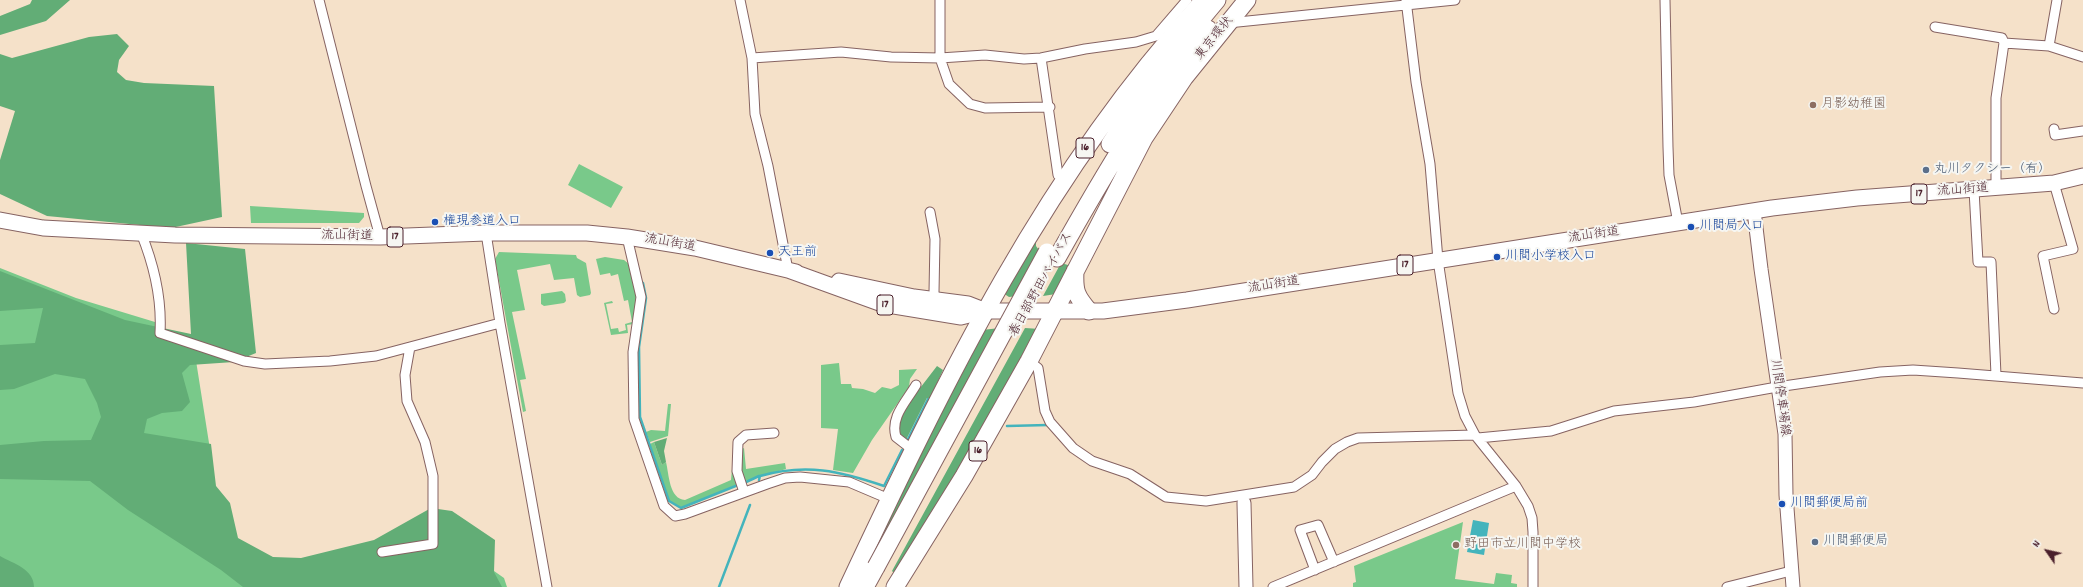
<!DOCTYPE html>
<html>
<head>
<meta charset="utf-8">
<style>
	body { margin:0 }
	#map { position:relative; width:2083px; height:587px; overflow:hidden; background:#f5e1c9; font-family:Dekko,sans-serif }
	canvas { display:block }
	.north { position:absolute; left:2027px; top:531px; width:40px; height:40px; -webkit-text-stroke:3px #f6f6f2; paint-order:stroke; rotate:304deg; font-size:11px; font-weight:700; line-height:16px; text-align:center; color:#4a1f2b }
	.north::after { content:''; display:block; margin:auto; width:14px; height:18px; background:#4a1f2b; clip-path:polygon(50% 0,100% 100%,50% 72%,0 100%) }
</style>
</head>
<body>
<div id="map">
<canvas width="2083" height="587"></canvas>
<div class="north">N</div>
</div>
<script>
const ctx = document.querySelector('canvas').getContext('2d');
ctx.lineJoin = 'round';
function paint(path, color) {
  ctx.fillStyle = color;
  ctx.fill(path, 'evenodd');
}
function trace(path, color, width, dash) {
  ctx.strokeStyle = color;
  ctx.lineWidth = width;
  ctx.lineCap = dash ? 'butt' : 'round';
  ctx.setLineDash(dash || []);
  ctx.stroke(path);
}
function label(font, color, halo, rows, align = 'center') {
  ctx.font = font + ' Dekko,"Klee One",sans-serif';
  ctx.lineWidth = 4;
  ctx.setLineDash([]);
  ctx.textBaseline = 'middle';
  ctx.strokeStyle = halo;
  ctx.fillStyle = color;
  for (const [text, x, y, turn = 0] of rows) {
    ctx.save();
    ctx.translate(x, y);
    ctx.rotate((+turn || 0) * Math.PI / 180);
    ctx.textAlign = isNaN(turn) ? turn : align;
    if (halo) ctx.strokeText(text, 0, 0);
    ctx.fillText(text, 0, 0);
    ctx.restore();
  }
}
paint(new Path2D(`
	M579,164L623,187L611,208L568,185Z
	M250,206L364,213V217L359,223H251Z
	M499,252L576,255L577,258L586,263L591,293L590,295L580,297L577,295L574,278L554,280L550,264L517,270L525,310L512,312L526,379L520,380L526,411L523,412L495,259Z
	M605,257L624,260L629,264L638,297L634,324L627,325L628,333L611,335L604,303L612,301L613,303L606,304L611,329L618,328L619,332L626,330L625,324L632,322L628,300L624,301L618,274L611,276L610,273L600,275L596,259Z
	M0,268L76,298L155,322V335L194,348L212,462L204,513L256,566L457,545L504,578L507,587H0Z
	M562,291L565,294L566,301L564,303L544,306L541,304V294Z
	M839,363L841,384H851L852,388L863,389L875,393L882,387L891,389L899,385V370L917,369L910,379L909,387L872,440L853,473L833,470L838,429L821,428V365Z
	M668,404H671L668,436L650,442L646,432L651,430L665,431Z
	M654,442L662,465L666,462C669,474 669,499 685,500L731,480L733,458H735L738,484L682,508L669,501L650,444Z
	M744,448L746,469L785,463L786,469L742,482L739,473L742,449Z
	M1463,522L1455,579L1494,584L1496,573L1512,575L1511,583L1517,584V587H1353V583L1356,582L1354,566Z`), '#79c98a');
paint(new Path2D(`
	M32,0H70L46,21L0,35V16L30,4Z
	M117,34L129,46L119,60L117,72L126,80L144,83L214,86L222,217L171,228L47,216L0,194V160L15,111L0,106V54L12,58L89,37Z
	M1036,241V246L1041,253L1018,296L1009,297L1003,293Z
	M186,243L245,249L256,353L234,362L190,365L182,373L190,402L182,411L162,413L147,419L144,433L211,444L216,486L230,503L238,538L273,557L301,558L374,540L431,508L452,511L495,540L494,572L502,587H243L221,570L128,510L90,481L0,479V445L44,441L91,440L101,417L97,403L85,379L55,374L14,389L0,390V345L35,343L43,308L0,311V271L125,320L191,334Z
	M1061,263L1068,265L1073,263L1056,294L1043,296Z
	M1000,328L873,560L869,559L982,330Z
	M1025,328L1040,329L974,449L894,573L892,571Z
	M937,366L943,370L930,399L927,398L905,442L900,439L896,425L917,392Z
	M667,438L664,451L666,462L662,465L654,442Z
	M0,556C14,564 34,569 34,587H0Z`), '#62ad76');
paint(new Path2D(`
	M1473,520L1489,523L1484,555L1467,552Z`), '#44b4bc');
trace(new Path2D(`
	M643,283L646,298L639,347L640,417L669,501L681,508L738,485
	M1007,426L1048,425
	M907,441L928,399
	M759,480L760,476C806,463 840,471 884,486L902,450
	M744,483L759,476
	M719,587L750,505`), '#44b4bc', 2.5);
const street = new Path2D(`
	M319,0L366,186L380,237
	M740,0L752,58L755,114L768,166L788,270
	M940,0V58L949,84L970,104L985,108L1050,107
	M1406,0L1416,82L1430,164L1438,260L1458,393L1465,416L1475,435L1516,486L1528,506L1532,518L1533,532V587
	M1665,0L1668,147L1669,175L1678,223
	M1228,23L1455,0
	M1935,27L2002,38L2004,43
	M2049,46L2057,0
	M752,58L841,52L891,57L940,58L985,55L1024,59L1041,58L1085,49L1136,42L1156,36L1187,0
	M1041,58L1058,175L1065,179
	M2054,129L2055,135L2083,131
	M1996,189V98L2004,43L2049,46L2083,57
	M1974,190L1978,262H1991L1996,375
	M930,212L935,239L934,292L935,300
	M141,233C154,265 162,298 160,333L244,361L265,364L330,361L376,356L500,323
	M486,233L500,323L547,587
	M627,237L641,297L633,352L634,419L664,506L675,516L685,514L767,484L785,478L800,477L849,482L889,499
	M2054,309L2043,256L2073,249L2054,183
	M1029,361L1038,368L1045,411L1050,422L1073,448L1092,461L1130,474L1166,497L1206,501L1294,487L1312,475L1322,462L1335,449L1347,442L1358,438L1475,435
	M1478,438L1551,431L1614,411L1694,402L1777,387L1880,372L1913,370L1958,373L2083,383
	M914,451L896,437C890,417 906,402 916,385
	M744,492L737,471L738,442L746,435L774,433
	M382,552L433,544V476L425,442L407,401L405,375L410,347
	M1315,570L1300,530L1318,525L1334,562
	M1273,587L1516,486
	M1727,587L1791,571`);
const secondary = new Path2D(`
	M1754,211L1761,269L1785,434L1786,495L1793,587
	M1244,503L1246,587`);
const primary = new Path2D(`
	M0,220L43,228L175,235L380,237L486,233H587L627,237L695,248L796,272
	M788,270L882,304L961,317L986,311H1103L1187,300L1772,208L1857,198L2054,183L2083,176
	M839,281L914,297L968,304L986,311`);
const highway = new Path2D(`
	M1110,144L1162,66L1217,0
	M1057,258C1102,178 1148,98 1208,29
	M1075,271C1074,291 1076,296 1089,311
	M848,587C945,380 1047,169 1204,0
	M865,587L876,567
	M895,587L964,476L1029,361L1144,138L1184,78L1247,0`);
trace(street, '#866362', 11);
trace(secondary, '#866362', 15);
trace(primary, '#866362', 17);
trace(highway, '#866362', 19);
trace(street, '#fff', 9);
trace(secondary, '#fff', 13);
trace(primary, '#fff', 15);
trace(highway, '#fff', 17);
const highwayBridge = new Path2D(`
	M876,567L1047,252`);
trace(highwayBridge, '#866362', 19, []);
trace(highwayBridge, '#fff', 17);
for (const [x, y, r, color] of [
	[1813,105,4,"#8d6e63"],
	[1926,170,4,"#5c6f8a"],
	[435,222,4,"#1a4fb4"],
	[1691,227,4,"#1a4fb4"],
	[770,253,4,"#1a4fb4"],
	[1497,257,4,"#1a4fb4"],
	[1782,504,4,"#1a4fb4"],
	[1815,542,4,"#5c6f8a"],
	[1456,545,4,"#8d6e63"]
]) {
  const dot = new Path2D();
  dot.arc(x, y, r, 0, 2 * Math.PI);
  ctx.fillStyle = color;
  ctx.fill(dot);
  trace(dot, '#f6f6f2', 1.5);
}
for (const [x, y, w] of [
	[1085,148,18],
	[1919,194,16],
	[395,237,16],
	[1405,265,16],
	[885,305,16],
	[978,451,18]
]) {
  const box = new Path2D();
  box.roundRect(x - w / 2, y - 10, w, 20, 3);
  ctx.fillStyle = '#f6f6f2';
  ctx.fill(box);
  trace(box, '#4a1f2b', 1);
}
label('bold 12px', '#4a1f2b', null, [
	["16",1085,148],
	["17",1919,194],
	["17",395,237],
	["17",1405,265],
	["17",885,305],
	["16",978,451]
]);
label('13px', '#4a1f2b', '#f6f6f2', [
	["東京環状",1215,39,-51],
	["流山街道",1963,191,-4],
	["流山街道",1594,236,-8],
	["流山街道",347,237,1],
	["流山街道",670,244,10],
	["春日部野田バイパス",1042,285,-61],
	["流山街道",1274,286,-9],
	["川間停車場線",1779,398,82]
]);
label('13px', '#785e54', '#f6f6f2', [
	["月影幼稚園",1821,105],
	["野田市立川間中学校",1464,545]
], 'left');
label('13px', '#4e5e75', '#f6f6f2', [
	["丸川タクシー（有）",1934,170],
	["川間郵便局",1823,542]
], 'left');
label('13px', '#164399', '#f6f6f2', [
	["権現参道入口",443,222],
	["川間局入口",1699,227],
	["天王前",778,253],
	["川間小学校入口",1505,257],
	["川間郵便局前",1790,504]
], 'left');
</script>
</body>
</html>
